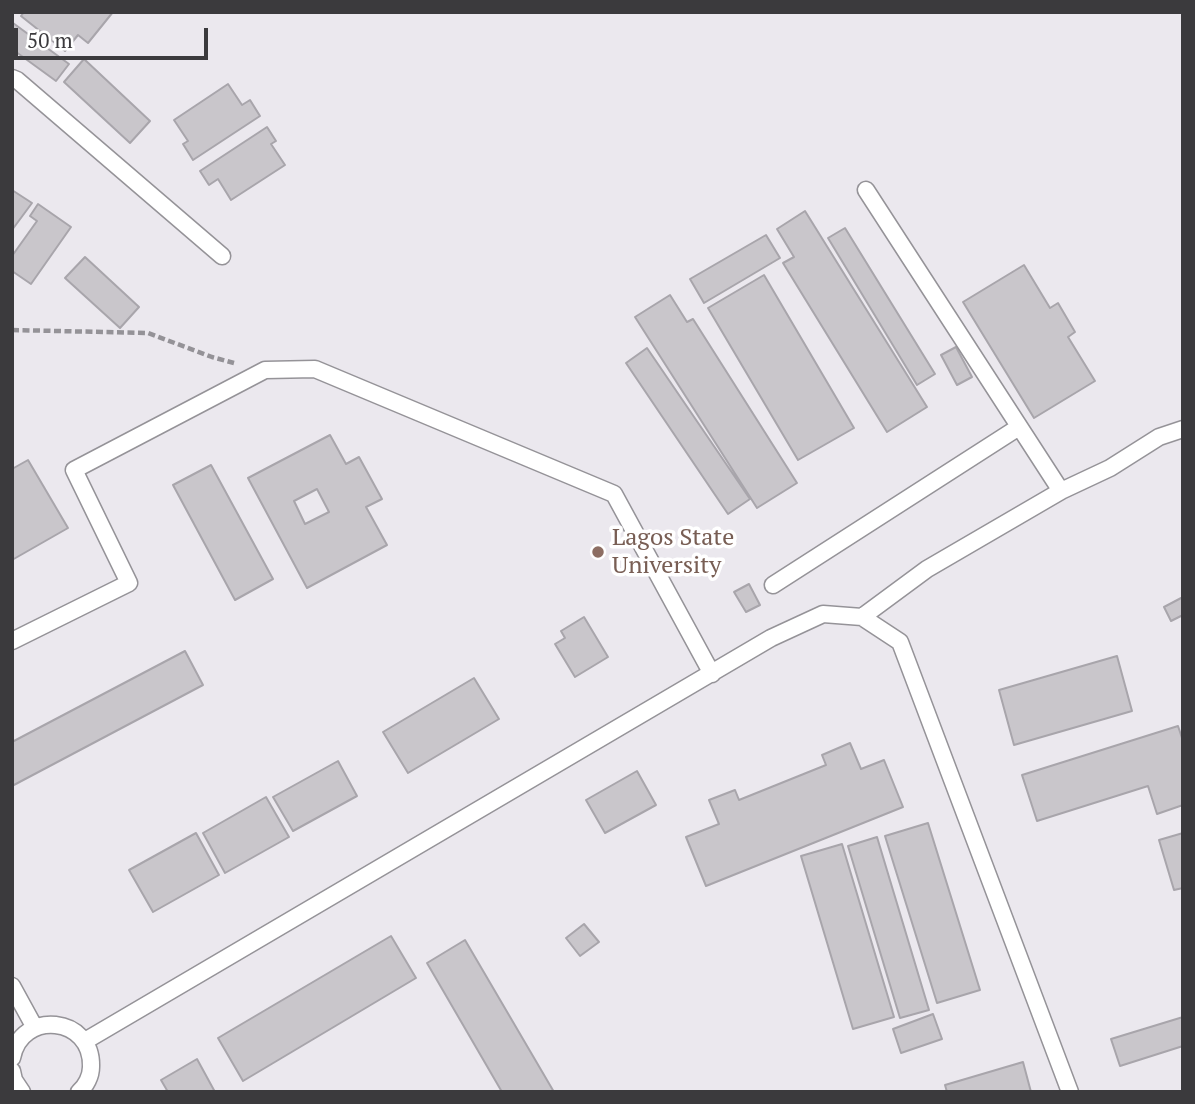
<!DOCTYPE html>
<html>
<head>
<meta charset="utf-8">
<style>
	body { margin:0 }
	#map { position:relative; width:1195px; height:1104px; overflow:hidden; background:#ebe8ee; font-family:"PT Serif",serif }
	canvas { display:block }
	.frame { position:absolute; inset:0; border:14px solid #3b3a3d; pointer-events:none }
	.scale { position:absolute; left:14px; top:28px; width:194px; height:32px; box-sizing:border-box; border:4px solid #3b3a3d; border-top:0; padding-left:9px; font-size:21px; line-height:24px; white-space:nowrap; color:#3b3a3d; -webkit-text-stroke:5px #fff; paint-order:stroke }
</style>
</head>
<body>
<div id="map">
<canvas width="1195" height="1104"></canvas>
<div class="frame"></div>
<div class="scale">50 m</div>
</div>
<script>
const ctx = document.querySelector('canvas').getContext('2d');
ctx.lineJoin = 'round';
function paint(path, color) {
  ctx.fillStyle = color;
  ctx.fill(path, 'evenodd');
}
function trace(path, color, width, dash) {
  ctx.strokeStyle = color;
  ctx.lineWidth = width;
  ctx.lineCap = dash ? 'butt' : 'round';
  ctx.setLineDash(dash || []);
  ctx.stroke(path);
}
function label(font, color, halo, rows, align = 'center') {
  ctx.font = font + ' "PT Serif",serif';
  ctx.lineWidth = 7;
  ctx.setLineDash([]);
  ctx.textBaseline = 'middle';
  ctx.strokeStyle = halo;
  ctx.fillStyle = color;
  for (const [text, x, y, turn = 0] of rows) {
    ctx.save();
    ctx.translate(x, y);
    ctx.rotate((+turn || 0) * Math.PI / 180);
    ctx.textAlign = isNaN(turn) ? turn : align;
    if (halo) ctx.strokeText(text, 0, 0);
    ctx.fillText(text, 0, 0);
    ctx.restore();
  }
}
const building = new Path2D(`
	M24,12H113L88,43L78,35L65,51L21,16Z
	M13,23L69,64L56,81L12,49Z
	M84,59L150,121L130,143L64,82Z
	M228,84L242,105L250,100L260,116L193,160L183,144L188,141L174,120Z
	M267,127L276,141L271,144L285,165L231,200L218,179L209,185L200,171Z
	M12,190L32,203L12,230Z
	M38,204L71,227L31,284L12,271V256L37,221L30,216Z
	M805,211L927,407L887,432L783,263L794,257L777,229Z
	M845,228L935,374L917,385L828,238Z
	M766,235L780,258L704,303L690,279Z
	M85,257L139,307L120,328L65,278Z
	M1024,265L1050,308L1058,303L1075,332L1068,337L1095,381L1034,418L963,302Z
	M764,275L854,428L798,460L708,308Z
	M670,295L687,322L693,319L797,483L757,508L635,317Z
	M956,347L972,377L957,385L941,355Z
	M647,348L750,499L728,514L626,363Z
	M330,435L346,464L359,457L382,499L366,507L387,545L307,588L248,478ZM317,489L329,512L305,524L294,501Z
	M28,460L68,528L12,560V469Z
	M211,465L273,579L235,600L173,485Z
	M749,584L760,605L746,612L734,592Z
	M1183,597V615L1171,621L1164,607Z
	M584,617L608,657L575,677L555,644L565,638L561,631Z
	M185,651L203,685L12,786V742Z
	M1117,656L1132,711L1014,745L999,690Z
	M474,678L499,719L408,773L383,732Z
	M1178,726L1183,741V805L1157,814L1148,786L1037,821L1022,775Z
	M850,743L861,769L884,760L903,807L706,886L686,837L719,824L709,800L735,790L739,800L826,765L822,755Z
	M338,761L357,796L293,831L273,797Z
	M637,771L656,805L605,833L586,800Z
	M266,797L289,837L225,873L203,833Z
	M928,823L980,990L937,1003L885,836Z
	M196,833L219,875L153,912L129,870Z
	M1183,833V888L1174,890L1159,840Z
	M877,837L929,1010L900,1018L848,846Z
	M842,844L894,1017L853,1029L801,856Z
	M584,924L599,942L580,956L566,938Z
	M391,936L416,978L243,1081L218,1038Z
	M465,940L554,1092H502L427,963Z
	M933,1014L942,1039L901,1053L893,1029Z
	M1183,1017V1046L1120,1066L1111,1039Z
	M197,1059L215,1092H168L161,1080Z
	M1023,1062L1031,1092H947L945,1085Z`);
paint(building, '#c9c6cb');
trace(building, '#a8a5ab', 2);
const lane = new Path2D(`
	M12,78L17,80L222,256
	M866,190L1061,491
	M773,585L1019,427
	M862,617L927,569L1061,491L1110,468L1159,437L1183,429
	M12,641L129,583L74,470L265,370L315,369L614,494L712,674
	M12,986L35,1028
	M85,1041L771,638L823,614L862,617L900,642L1070,1092
	M12,1058C21,1009 93,1016 91,1067C91,1076 86,1086 79,1092
	M12,1071L14,1080L22,1092`);
trace(lane, '#959398', 19);
trace(new Path2D(`
	M12,330L148,333L212,357L234,363`), '#949297', 4.5, [7, 3.5]);
trace(lane, '#fff', 16);
for (const [x, y, r, color] of [
	[598,552,7,"#8d6e63"]
]) {
  const dot = new Path2D();
  dot.arc(x, y, r, 0, 2 * Math.PI);
  ctx.fillStyle = color;
  ctx.fill(dot);
  trace(dot, '#fff', 2.5);
}
label('24px', '#785e54', '#fff', [
	["Lagos State",612,538],
	["University",612,566]
], 'left');
</script>
</body>
</html>
